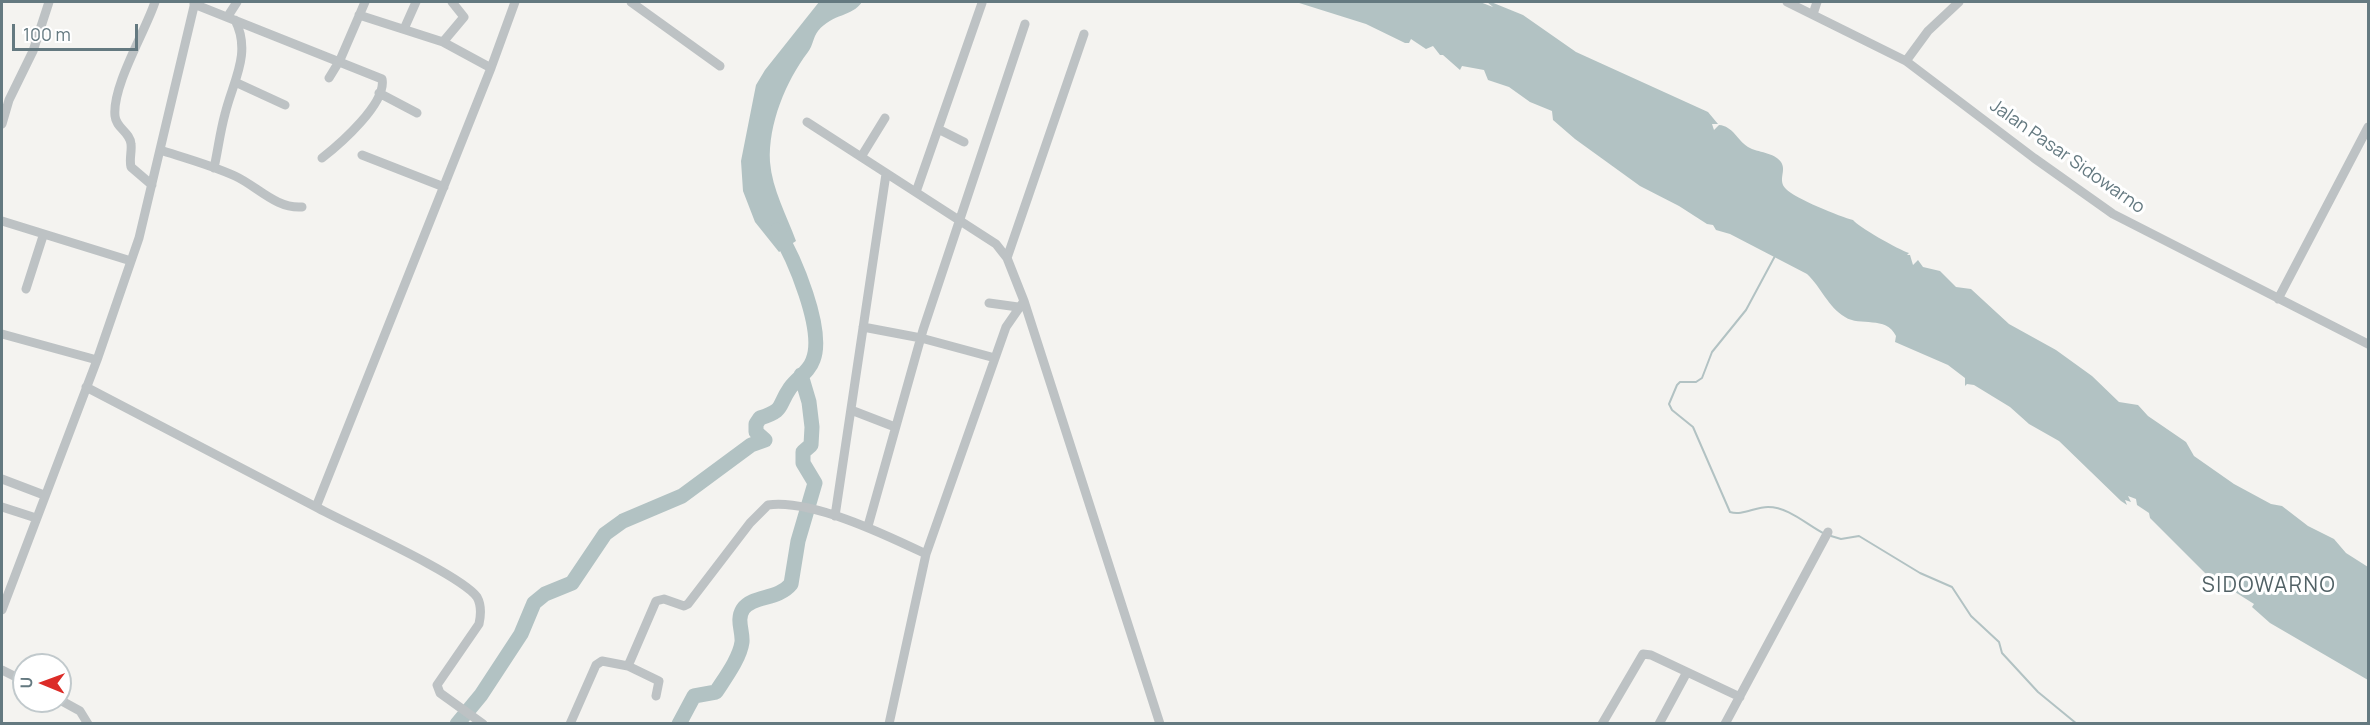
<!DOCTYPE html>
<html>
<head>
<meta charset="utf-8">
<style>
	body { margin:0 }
	#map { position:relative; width:2370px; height:725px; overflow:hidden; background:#f4f3f0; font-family:Manrope,sans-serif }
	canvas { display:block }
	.frame { position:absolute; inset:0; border:3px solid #647980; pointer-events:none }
	.north { position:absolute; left:12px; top:653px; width:60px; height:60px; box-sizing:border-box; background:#fff; border:2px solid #c1c9cc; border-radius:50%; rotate:271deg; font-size:16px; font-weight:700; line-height:24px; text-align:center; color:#647980 }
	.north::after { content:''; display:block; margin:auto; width:21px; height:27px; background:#dc2c28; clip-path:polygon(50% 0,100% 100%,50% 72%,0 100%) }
	.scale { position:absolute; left:12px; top:24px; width:126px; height:27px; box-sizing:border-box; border:3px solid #647980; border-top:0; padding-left:8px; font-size:18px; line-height:21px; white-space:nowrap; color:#647980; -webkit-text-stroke:4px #fff; paint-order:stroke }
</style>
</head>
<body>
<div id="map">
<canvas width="2370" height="725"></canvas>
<div class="frame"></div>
<div class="north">U</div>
<div class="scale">100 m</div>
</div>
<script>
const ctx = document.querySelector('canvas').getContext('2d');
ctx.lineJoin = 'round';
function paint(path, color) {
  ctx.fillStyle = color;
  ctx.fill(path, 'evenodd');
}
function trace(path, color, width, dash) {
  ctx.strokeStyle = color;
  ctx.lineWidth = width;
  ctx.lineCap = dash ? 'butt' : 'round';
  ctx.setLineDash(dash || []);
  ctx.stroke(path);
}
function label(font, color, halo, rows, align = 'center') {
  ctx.font = font + ' Manrope,sans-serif';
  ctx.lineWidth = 6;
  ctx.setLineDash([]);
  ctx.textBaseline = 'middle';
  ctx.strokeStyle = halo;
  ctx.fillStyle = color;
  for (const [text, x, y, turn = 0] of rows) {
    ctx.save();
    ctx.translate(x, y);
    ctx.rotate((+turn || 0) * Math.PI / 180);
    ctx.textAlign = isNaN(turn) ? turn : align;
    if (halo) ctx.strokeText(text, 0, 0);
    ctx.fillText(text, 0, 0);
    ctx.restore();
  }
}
paint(new Path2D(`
	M819,2H862C852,17 833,13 818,31C813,37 813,46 808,52C786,81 768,124 770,162C772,189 787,216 796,241L779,252L755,222L743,191L741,161L756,85L765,70Z
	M1296,2H1480L1493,7L1487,2H1491L1523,15L1576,52L1708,112L1718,124H1712L1714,130L1719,125C1733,126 1737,140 1748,147C1758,153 1774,152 1781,162C1787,171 1777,180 1786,189C1794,198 1841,217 1853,220C1857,226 1899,250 1909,253L1907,255H1910L1913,265L1918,260L1923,267L1940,271L1956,287L1971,289L2009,324L2056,350L2092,376L2119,402L2138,405L2148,416L2186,442L2194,456L2234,484L2271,504L2282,506L2308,526L2334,539L2346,553L2368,567V680L2270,623L2252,607L2254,604L2235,592L2222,590L2150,518L2149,513L2137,505L2136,499L2128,496L2131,502L2125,500L2127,505L2121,501L2059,441L2029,424L2010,407L1974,385L1967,384L1965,386V378L1948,365L1895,342L1896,336C1886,315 1860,327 1845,317C1828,307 1821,287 1807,274L1730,234L1716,230L1713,225L1707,224L1679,206L1640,186L1575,139L1553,120L1552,111L1530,102L1509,87L1488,80L1484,70L1462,66L1460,70L1443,55H1440L1433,46L1426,49L1411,39L1409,43H1405L1366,24Z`), '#b2c2c3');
trace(new Path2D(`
	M1775,256L1746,310L1712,352L1702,378L1696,382H1680L1677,385L1669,404L1672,410L1693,427L1730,512C1742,516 1755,507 1768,507C1789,507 1807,525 1825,534
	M1831,536L1841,539L1859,536L1920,573L1952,587L1971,616L1999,642L2002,653L2038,692L2077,724`), '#b2c2c3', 2);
trace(new Path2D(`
	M457,724L481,695L521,634L534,603L545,594L572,583L605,534L623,521L682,496L751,445L765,440L756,432V424L760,418C785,410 777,407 790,388C797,378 809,372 813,360C825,330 794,257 777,230
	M679,724L694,696L716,692C725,678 740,658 742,642C743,631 736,620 743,609C753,595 778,600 791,584L798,541L815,483L803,463V452L811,445L812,427L809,402L801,375`), '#b2c2c3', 15);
trace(new Path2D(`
	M631,2L720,66
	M1787,2L1906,61L2034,158L2113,214L2368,344
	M194,4L382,79C387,103 340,144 322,158
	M1813,14L1817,2
	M359,15L443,42L491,68
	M228,16L237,2
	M404,29L416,2
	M443,42L464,17L452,2
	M1906,61L1928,31L1959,2
	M329,78L340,60L365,2
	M235,82L285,105
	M379,93L417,113
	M807,122L996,244L1007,258L1024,301L1160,724
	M2,124L9,100L33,51L49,2
	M940,130L964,142
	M160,150C185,158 211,165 235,176C257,186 276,209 302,207
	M362,155L444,187
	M861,157L885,118
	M214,168C218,150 220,132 225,114C233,81 252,53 235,20
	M152,185L131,167C129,159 132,152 131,144C130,132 116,128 115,116C112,86 145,32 155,2
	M916,192L982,3
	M2,221L131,261
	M1007,258L1084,34
	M26,289L43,236
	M2278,299L2368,127
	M989,303L1018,307
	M863,327L921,338L995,358
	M2,334L97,360
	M86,387L316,507L491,68L515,2
	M851,410L895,427
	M2,479L44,495
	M2,507L36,518
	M316,507C347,524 460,574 477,597C482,606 481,615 479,624L437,685L440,693L483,724
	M835,516L886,174
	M868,526L923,330L1025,24
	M2,610L97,360L139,238L195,2
	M628,666L659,681L656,696
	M2,670L24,681
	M60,700L80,711L88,724
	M570,724L596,665L602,661L628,666L656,601L664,599L684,606L688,604L750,523L768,505C812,499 886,535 926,554
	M889,724L926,554L1006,327L1024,301
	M1602,724L1643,654L1651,655L1740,697
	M1659,724L1687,672
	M1725,724L1828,532`), '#bdc2c4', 9);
label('18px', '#647980', '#fff', [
	["Jalan Pasar Sidowarno",2067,157,35]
]);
ctx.letterSpacing = '1.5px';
label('21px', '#516165', '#fff', [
	["SIDOWARNO",2269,586]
]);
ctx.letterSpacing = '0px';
</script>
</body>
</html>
